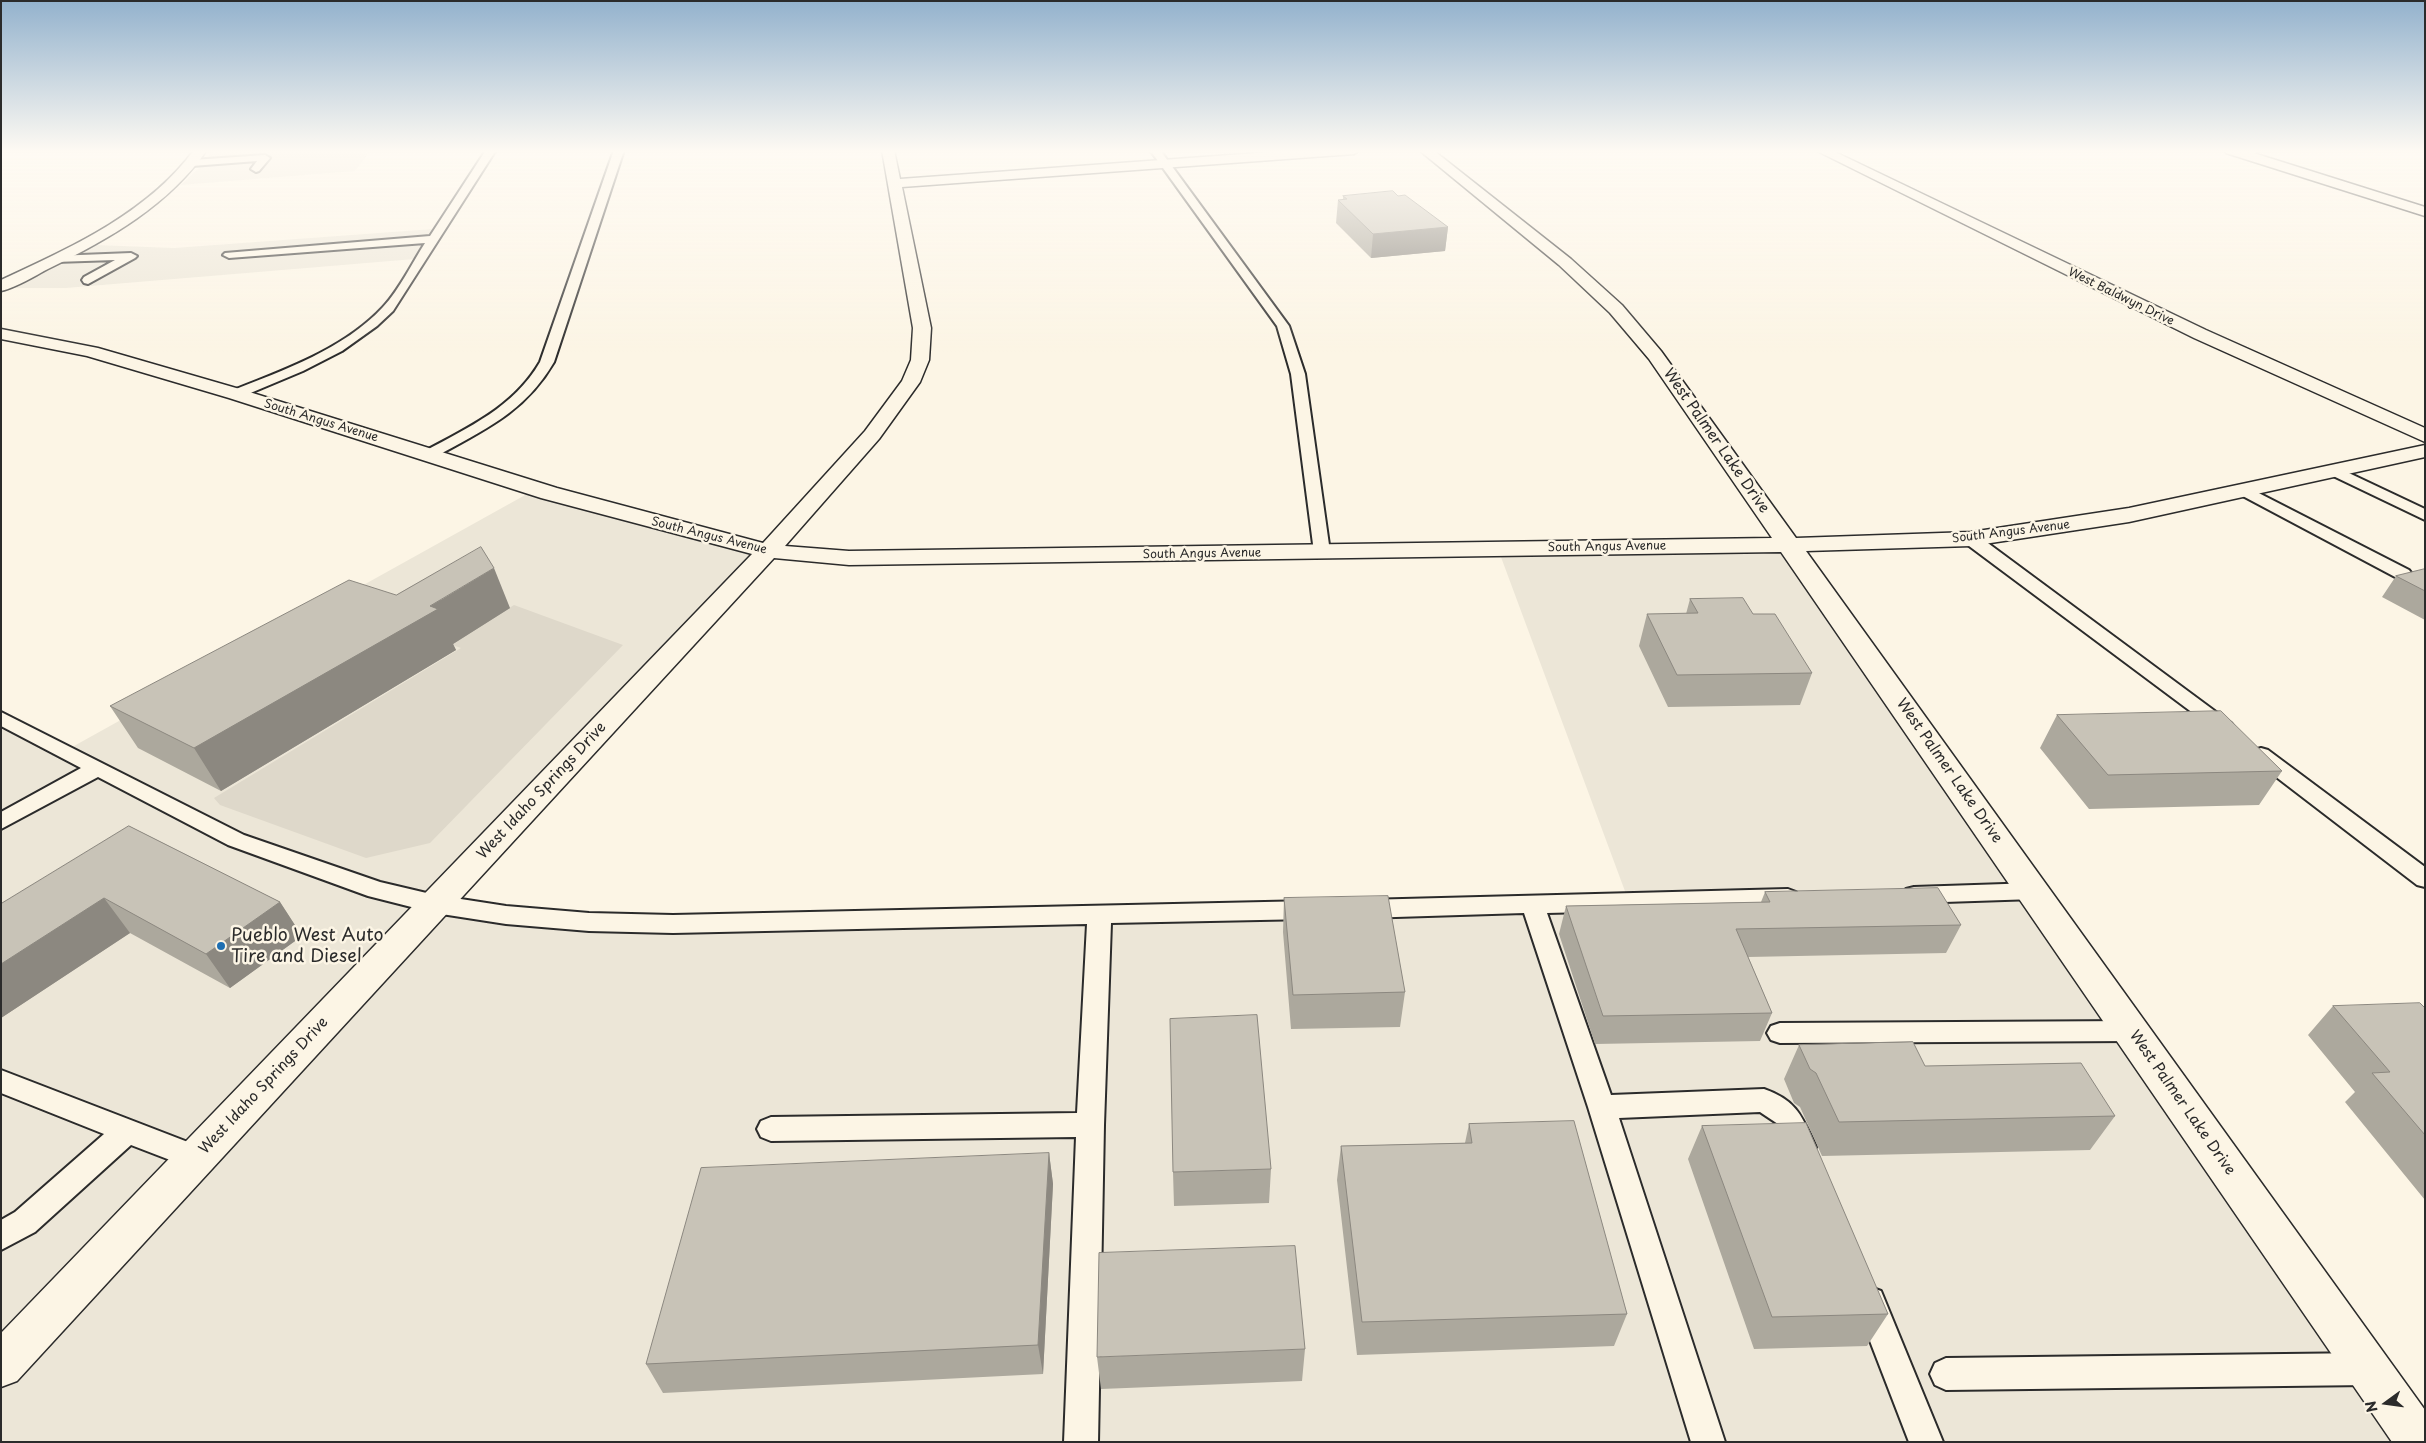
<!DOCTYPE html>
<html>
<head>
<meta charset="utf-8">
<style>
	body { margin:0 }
	#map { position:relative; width:2426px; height:1443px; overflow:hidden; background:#fcf5e5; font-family:"Playpen Sans",sans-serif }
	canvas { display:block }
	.frame { position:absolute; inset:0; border:2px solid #2b2b2b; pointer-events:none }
	.north { position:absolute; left:2361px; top:1378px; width:50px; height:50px; -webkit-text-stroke:4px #fcf5e5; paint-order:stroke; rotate:256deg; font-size:14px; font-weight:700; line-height:20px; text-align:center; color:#2b2b2b }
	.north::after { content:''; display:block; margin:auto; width:18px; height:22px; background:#2b2b2b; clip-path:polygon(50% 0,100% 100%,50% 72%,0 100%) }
</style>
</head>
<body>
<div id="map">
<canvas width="2426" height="1443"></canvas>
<div class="frame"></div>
<div class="north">N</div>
</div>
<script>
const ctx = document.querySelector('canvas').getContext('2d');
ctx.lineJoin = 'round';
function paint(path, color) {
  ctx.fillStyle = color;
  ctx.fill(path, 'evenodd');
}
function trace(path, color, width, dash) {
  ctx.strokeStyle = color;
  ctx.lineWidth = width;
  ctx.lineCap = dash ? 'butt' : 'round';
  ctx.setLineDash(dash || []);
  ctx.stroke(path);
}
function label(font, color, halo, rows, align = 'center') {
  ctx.font = font + ' "Playpen Sans",sans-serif';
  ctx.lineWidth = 5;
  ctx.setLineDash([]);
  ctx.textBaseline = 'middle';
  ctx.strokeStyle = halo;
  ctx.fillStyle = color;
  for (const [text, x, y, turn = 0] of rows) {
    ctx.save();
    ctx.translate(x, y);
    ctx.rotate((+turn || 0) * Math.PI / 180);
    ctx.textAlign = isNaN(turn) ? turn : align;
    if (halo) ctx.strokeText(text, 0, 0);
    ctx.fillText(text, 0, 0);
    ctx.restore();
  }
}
paint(new Path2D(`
	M213,150H371L355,171L181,185L201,166Z
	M433,229L415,259L66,288H14L96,245L174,248Z
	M536,489L768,551L435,904L589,922L1629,902L1498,549L1789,545L2419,1442H1V718L65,751Z`), '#ece6d7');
paint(new Path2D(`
	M514,605L623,645L430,843L366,858L220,805L214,798L461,648L360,614L489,621Z`), '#ded8ca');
const service = new Path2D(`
	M486,150H496L393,311L377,326L342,351L303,371L241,397H231L229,394L231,391C284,370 344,349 383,307C400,289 412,263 425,243L229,258L223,255L225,253L430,236Z
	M614,150H624L554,362C525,412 484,430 435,457H425L422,454L425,451C469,427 514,407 540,362Z
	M1150,150H1160L1289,326L1305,374L1330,552L1328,556H1316L1314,552L1291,374L1277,326Z
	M2234,150H2260C2254,155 2241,155 2234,154Z
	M265,155L270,158L259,171L256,172L251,169L257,161L192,166L187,163L192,160Z
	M131,253L137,256L135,258L88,284L84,283L82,280L84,277L115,260L55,262L49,259L55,256Z
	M2334,466L2425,509V520L2329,474L2326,471Z
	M2245,486L2409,570L2412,574L2409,578H2397L2239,494L2237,491L2239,488Z
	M1971,534L1977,535L2231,723L2234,727L2231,731L2224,733L2217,731L1965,543L1963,539L1965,535Z
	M1,712L244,835L380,882L435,895L506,906L589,913L673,915L1310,901L1318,904L1322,910L1318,916L1310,919L1111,923L1104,1125L1098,1442H1064L1076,1137L771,1141L761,1137L757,1129L761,1121L771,1117L1077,1113L1087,924L673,933L589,931L506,924L435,913L368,896L228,845L98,777L1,829V812L81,768L1,726Z
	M2261,748L2268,750L2425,867V887L2417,885L2254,760L2251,755L2254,750Z
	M2035,883L2043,885L2047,891L2043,897L2035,899L1914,903L1906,901L1902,895L1906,889L1914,887Z
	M1788,889L1796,892L1800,898L1796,904L1788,907L1547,913L1611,1095L1764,1089C1798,1101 1802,1117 1816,1147L1812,1156L1802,1159L1792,1156L1778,1124L1760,1112L1619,1118L1725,1442H1691L1588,1107L1524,913L1364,918L1356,915L1352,909L1356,903L1364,900Z
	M2132,1021L2141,1024L2145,1031L2141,1038L2132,1041L1780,1043L1771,1040L1767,1033L1771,1026L1780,1023Z
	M1,1070L206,1149L210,1158L206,1167L196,1170L131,1145L35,1232L1,1250V1220L15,1212L104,1134L1,1093Z
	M1870,1287L1881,1291L1943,1442H1909L1855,1302L1859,1291Z
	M2369,1353L2380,1358L2385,1369L2380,1380L2369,1385L1946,1390L1935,1385L1930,1374L1935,1363L1946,1358Z`);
const minor = new Path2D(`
	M194,150H207C169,205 109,239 50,268C34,276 18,287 1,291V280C70,248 148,213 194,150Z
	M882,150H894L900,179L1299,150H1360L1354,154L902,187L931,328L929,360L920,382L879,439L785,546L849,551L1772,538L1649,359L1610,313L1559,265L1419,150H1433L1571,259L1622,305L1661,351L1796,538L1971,532L2129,508L2425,445V457L2129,522L1971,546L1806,551L2425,1410V1442H2392L1781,552L849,565L774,558L17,1381L1,1387V1333L752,554L541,498L229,398L87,356L1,339V329L98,348L243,390L557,488L763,543L865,431L902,381L911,360L913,328Z
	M1815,150H1831L2206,330L2425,428V442L2194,338Z
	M2225,150H2244L2425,207V216L2226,153Z`);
trace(service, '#2b2b2b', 4);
trace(minor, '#2b2b2b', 3);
paint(service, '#fcf5e5');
paint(minor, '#fcf5e5');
paint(new Path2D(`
	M1343,196H1398L1448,227L1445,251L1371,258L1336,223L1338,200H1343Z
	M2425,569V620L2382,597L2396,576Z
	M396,595L510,608L453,644L456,650L221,791L138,748L110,706Z
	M1690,599L1753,614L1812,673L1800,705L1668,707L1639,646L1647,614H1686Z
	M2057,715L2282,771L2259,805L2089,809L2040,748Z
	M129,826L280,902L302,936L230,988L130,933L1,1018V904Z
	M1765,892L1961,925L1946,953L1748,957L1772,1013L1760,1041L1595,1044L1559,934L1566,906L1761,902Z
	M1284,898L1405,992L1400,1027L1291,1029L1283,932Z
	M2333,1006L2425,1008V1200L2345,1102L2355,1092L2308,1035Z
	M1799,1045L1925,1066L2115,1116L2090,1150L1822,1156L1800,1107L1794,1103L1784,1079Z
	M1469,1124L1627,1314L1614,1346L1357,1355L1337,1180L1341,1146L1465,1143Z
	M1702,1126L1888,1314L1867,1346L1754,1349L1688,1159Z
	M1049,1153L1053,1184L1043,1374L663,1393L646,1364Z
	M1271,1169L1269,1203L1174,1206L1173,1172Z
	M1305,1349L1302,1381L1101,1389L1097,1357Z`), '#aca89d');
paint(new Path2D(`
	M1448,227L1445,251L1371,258L1373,234Z
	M494,568L510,608L453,644L456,650L221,791L194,748Z
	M104,898L130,933L1,1018V964Z
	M280,902L302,936L230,988L206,954Z
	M1049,1153L1053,1184L1043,1374L1038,1345Z`), '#8c8880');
const building = new Path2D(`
	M1393,191L1398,196L1405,195L1448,227L1373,234L1338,200L1347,199L1343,196Z
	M481,547L494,568L430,606L438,609L194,748L110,706L349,580L396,595Z
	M2425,569V591L2396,576Z
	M1743,598L1753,614H1775L1812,673L1677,675L1647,614L1698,613L1690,599Z
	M2221,711L2282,771L2108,775L2057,715Z
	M129,826L280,902L206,954L104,898L1,964V904Z
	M1938,888L1961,925L1736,929L1772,1013L1603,1016L1566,906L1770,902L1765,892Z
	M1388,896L1405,992L1293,995L1284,898Z
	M2420,1003L2425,1008V1135L2372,1073L2390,1072L2333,1006Z
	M1257,1015L1271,1169L1173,1172L1170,1019Z
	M1913,1042L1925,1066L2081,1063L2115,1116L1839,1122L1816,1073L1810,1069L1799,1045Z
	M1574,1121L1627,1314L1362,1322L1341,1146L1472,1143L1469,1124Z
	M1806,1123L1888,1314L1772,1317L1702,1126Z
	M1049,1153L1038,1345L646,1364L701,1168Z
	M1295,1246L1305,1349L1097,1357L1099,1253Z`);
paint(building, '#c8c3b7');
trace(building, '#8c8880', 1);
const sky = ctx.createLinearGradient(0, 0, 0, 352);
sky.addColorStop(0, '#93b2cd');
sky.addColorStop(0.43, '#fefaf3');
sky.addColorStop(1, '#fefaf300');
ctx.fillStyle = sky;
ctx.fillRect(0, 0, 2426, 352);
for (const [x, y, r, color] of [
	[221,946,5,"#1f6fb2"]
]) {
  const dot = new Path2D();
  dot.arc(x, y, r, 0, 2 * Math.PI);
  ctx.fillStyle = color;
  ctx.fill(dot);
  trace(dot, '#fcf5e5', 2);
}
label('12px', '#2b2b2b', '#fcf5e5', [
	["West Baldwyn Drive",2121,297,26],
	["South Angus Avenue",321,421,17],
	["South Angus Avenue",2011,532,-7],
	["South Angus Avenue",709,536,14],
	["South Angus Avenue",1607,547,-1],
	["South Angus Avenue",1202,554,-1]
]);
label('15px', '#2b2b2b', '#fcf5e5', [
	["West Palmer Lake Drive",1716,441,55],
	["West Palmer Lake Drive",1949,771,55],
	["West Idaho Springs Drive",542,791,-47],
	["West Idaho Springs Drive",264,1086,-47],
	["West Palmer Lake Drive",2182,1103,55]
]);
label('18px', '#2b2b2b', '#fcf5e5', [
	["Pueblo West Auto",231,936],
	["Tire and Diesel",231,957]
], 'left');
</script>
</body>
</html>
